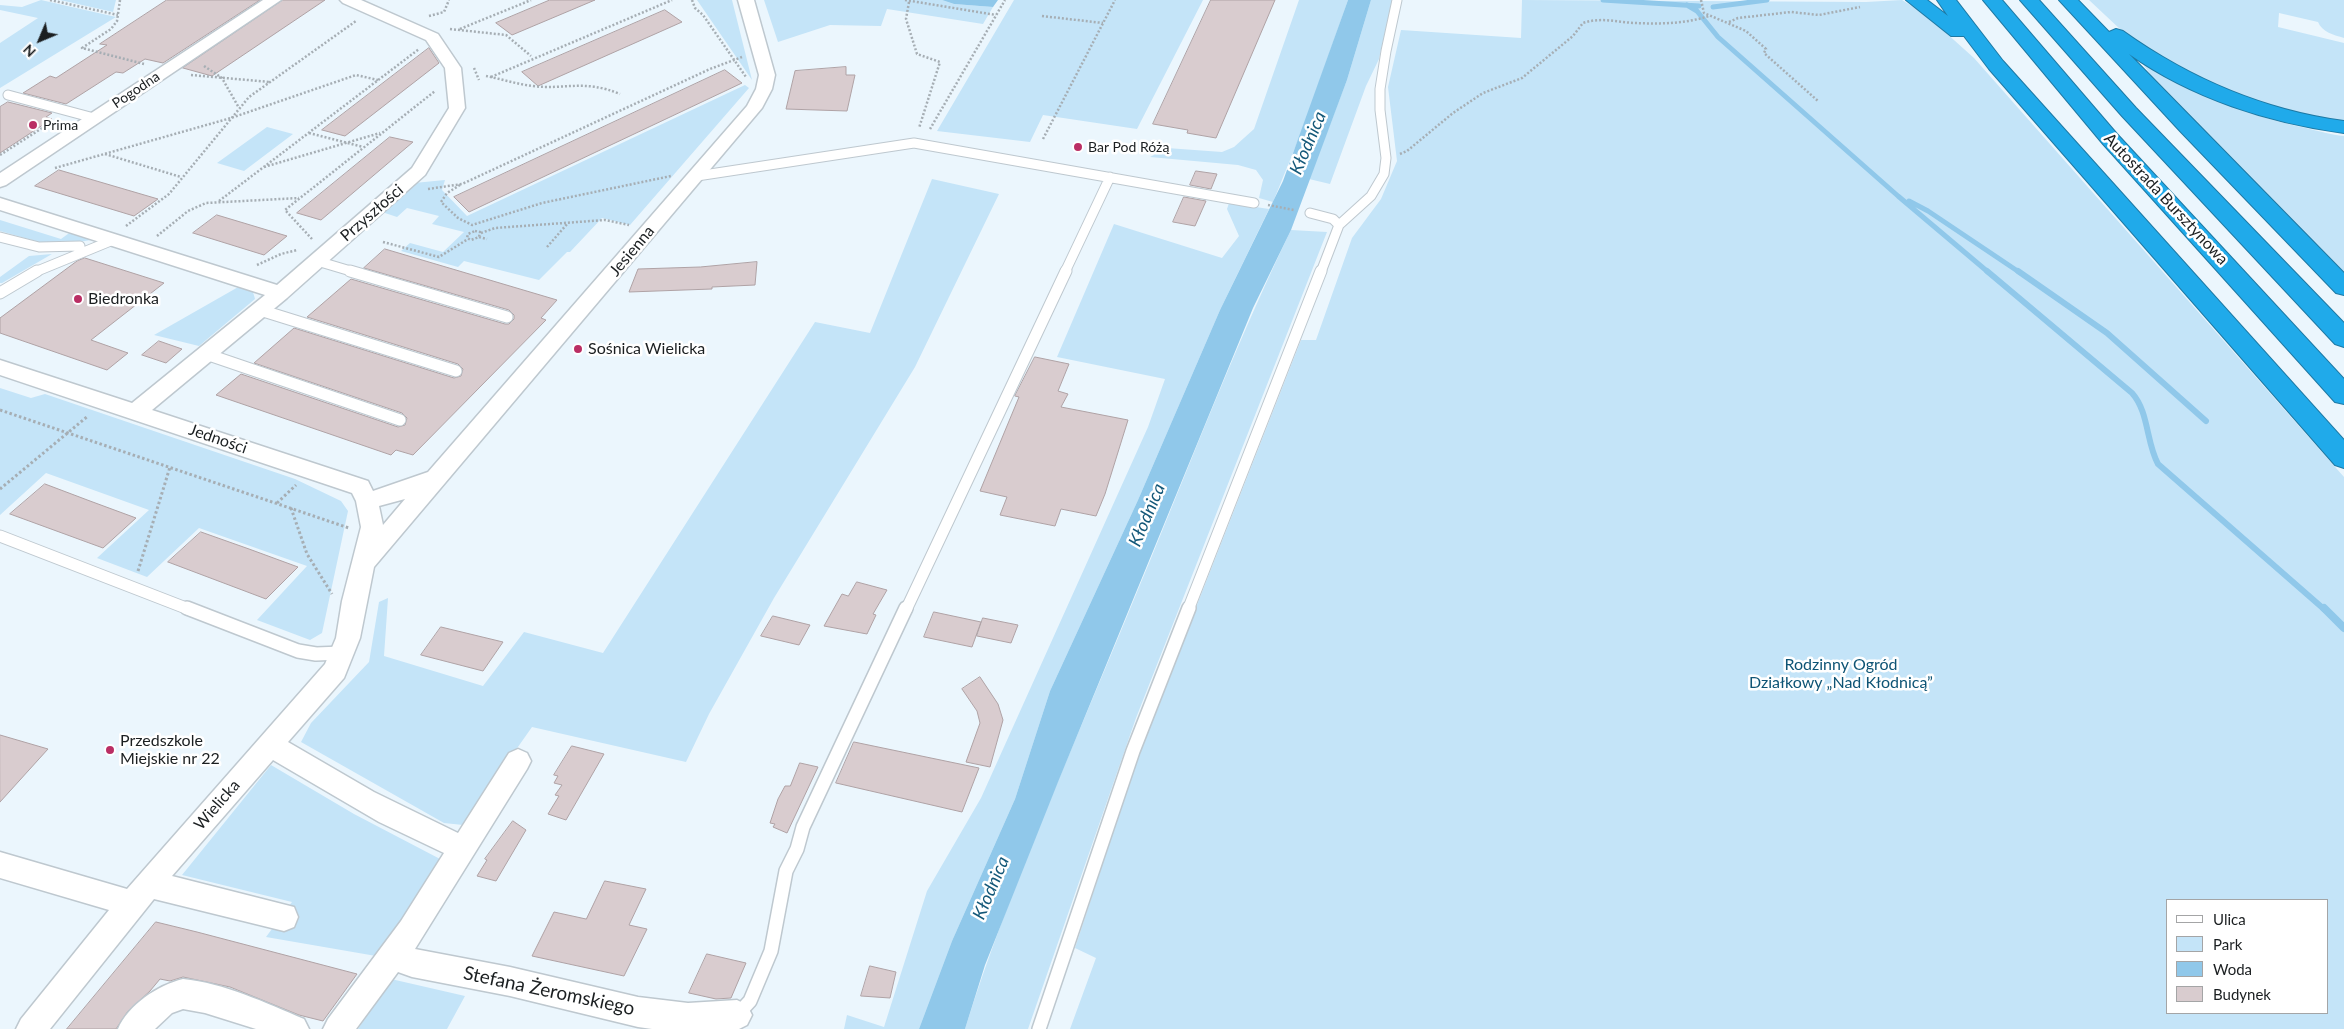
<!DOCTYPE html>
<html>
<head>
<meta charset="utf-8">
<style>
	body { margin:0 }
	#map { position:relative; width:2344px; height:1029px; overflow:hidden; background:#ebf6fd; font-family:Lato,sans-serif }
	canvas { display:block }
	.legend { position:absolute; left:2166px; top:899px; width:162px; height:115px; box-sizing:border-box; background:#fff; border:1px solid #a4a5a6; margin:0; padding:6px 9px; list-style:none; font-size:15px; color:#1b1f21 }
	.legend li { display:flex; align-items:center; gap:10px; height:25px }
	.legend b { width:25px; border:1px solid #a4a5a6 }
	.north { position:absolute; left:15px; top:15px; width:50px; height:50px; -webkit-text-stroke:4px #fff; paint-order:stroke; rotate:225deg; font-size:14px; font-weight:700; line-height:20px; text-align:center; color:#1b1f21 }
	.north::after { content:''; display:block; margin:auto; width:18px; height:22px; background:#1b1f21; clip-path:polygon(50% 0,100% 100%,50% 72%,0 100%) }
</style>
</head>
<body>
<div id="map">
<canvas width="2344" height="1029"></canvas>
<ul class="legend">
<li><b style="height:6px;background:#fff"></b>Ulica</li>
<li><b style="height:14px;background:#c4e4f8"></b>Park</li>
<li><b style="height:14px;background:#90c8ea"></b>Woda</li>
<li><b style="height:14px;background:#d9cccf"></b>Budynek</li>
</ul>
<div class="north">N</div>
</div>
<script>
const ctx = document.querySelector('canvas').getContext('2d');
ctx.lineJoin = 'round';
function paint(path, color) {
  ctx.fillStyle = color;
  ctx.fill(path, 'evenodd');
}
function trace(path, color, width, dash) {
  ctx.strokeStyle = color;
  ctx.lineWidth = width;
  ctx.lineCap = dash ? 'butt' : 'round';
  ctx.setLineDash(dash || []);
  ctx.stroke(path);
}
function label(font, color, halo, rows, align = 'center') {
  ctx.font = font + ' Lato,sans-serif';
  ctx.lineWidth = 5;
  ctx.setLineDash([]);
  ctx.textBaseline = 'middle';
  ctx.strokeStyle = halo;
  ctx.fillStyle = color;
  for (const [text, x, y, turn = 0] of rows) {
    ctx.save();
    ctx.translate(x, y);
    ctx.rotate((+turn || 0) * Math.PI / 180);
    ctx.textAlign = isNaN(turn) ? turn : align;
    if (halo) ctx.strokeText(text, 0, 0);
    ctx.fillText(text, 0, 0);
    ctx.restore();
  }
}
paint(new Path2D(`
	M41,0L116,17L0,88V43L38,18L0,10V5L22,7Z
	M60,0H116L113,12Z
	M697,0H732L752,80Z
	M764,0H942L954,4L993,7L983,24L887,9L881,26L830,25L778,42Z
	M1014,0H1203L1137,129L1043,115L1030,142L937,131Z
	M1299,0H1348L1303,128L1273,202L1259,198L1263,180L1256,170L1238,165L1150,157L1167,148L1222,152L1234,147L1254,129Z
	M1371,0H1392L1379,59L1366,86L1330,184L1309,179L1347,80Z
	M1522,0L1866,2L1902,0L1925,14L1974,58L2344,477V1029H1070L1096,958L1075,948L1140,750L1301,340H1316L1352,238L1381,199L1397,161L1388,87L1401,30L1521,38ZM2168,900H2328V1013H2168Z
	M2089,0H2344V38C2334,35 2322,32 2318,22L2279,13L2278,27L2344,43V123L2295,115L2206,84L2137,45Z
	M2142,63C2197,94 2244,115 2306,128C2319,131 2331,135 2344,136V275L2155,81Z
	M745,85L749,88L630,225L602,218L570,252H567L539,280L464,261L458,267L401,251L410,243L443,252L464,232L432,224L439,216L407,208L397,217L382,212L414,183L445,180L442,190L467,216Z
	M267,127L293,134L244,171L217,163Z
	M932,179L999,194L915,367L774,598L709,714L686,762L532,727L463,825L444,823L301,742L311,723L369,662L379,602L388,598L384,656L483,686L524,632L603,653L815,322L870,333Z
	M1229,203L1269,209L1220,310L1138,500L1050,691L1015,799L952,941L919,1029H844L847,1015L884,1027L927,891L981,798L1148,427L1165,379L1057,357L1114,224L1222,258L1239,236L1227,209Z
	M0,220L61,239L72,231L92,237L91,240L53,246L0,231Z
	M1291,230L1327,232L1136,718L1028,1029H965C1010,886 1073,748 1130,609C1183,483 1231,354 1291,230Z
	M52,254L2,283H0V277L29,256Z
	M240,286L253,292L255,299L199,346L154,335Z
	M0,388L31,398L45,394L295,479L341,501L348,511L322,633L310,640L257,620L307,566L199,528L147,577L97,558L149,510L46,473L0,515Z
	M271,765L354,814L442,860L376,956L266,937L292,902L182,875Z
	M391,979L465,996L447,1029H358Z`), '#c4e4f8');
paint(new Path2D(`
	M942,0H998L993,7L954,4Z
	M1348,0H1371L1347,80L1291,230L1253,308L1058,782L985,965L965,1029H919L952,941L1015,799L1050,691L1138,500L1220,310L1283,181Z`), '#90c8ea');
trace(new Path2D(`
	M1603,0L1699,6
	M1687,5L1697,11L1718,37L1898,196L1988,272
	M1713,7L1767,0
	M1909,201L1928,211L2019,272`), '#90c8ea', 5);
trace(new Path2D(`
	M1987,271L2132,393C2149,412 2146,442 2158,464L2325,610
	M2018,271L2107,333L2206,421`), '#90c8ea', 6);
trace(new Path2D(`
	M2324,608L2344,628`), '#90c8ea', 8);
const building = new Path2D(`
	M167,0H260L163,63L145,59L123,73L116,72L66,104L23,93L50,76L56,78L107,45L100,44Z
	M283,0H325L212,76L183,68Z
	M550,0H595L512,35L496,23Z
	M1211,0H1275L1216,138L1187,133L1188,130L1153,124Z
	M665,10L682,22L538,86L522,72Z
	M429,48L439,63L345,136L322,130Z
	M846,67V75H855L847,111L786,109L795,71Z
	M725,70L742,83L469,212L454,197Z
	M8,102L52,113L46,117L52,119L0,153V107Z
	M390,137L413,142L321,220L297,213Z
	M59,170L158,199L134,216L35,186Z
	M1196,171L1217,174L1211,189L1190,185Z
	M1184,197L1206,201L1195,226L1173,222Z
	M217,215L287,236L264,255L193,233Z
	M385,249L557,300L541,318L546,320L413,455L396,450L391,455L216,395L241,374L398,427L405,425L407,418L402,413L254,363L294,328L454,378L461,376L463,369L458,364L307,317L351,279L505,324H509L514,319V315L509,310L364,268Z
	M85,258L164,283L91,340L128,353L107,370L0,333V318L77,261Z
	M757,262L755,285L712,287V289L629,292L638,269L700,267Z
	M159,341L182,349L166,363L142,355Z
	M1035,357L1069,364L1058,391L1068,394L1061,407L1128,420L1105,494L1096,516L1061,509L1055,526L1000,515L1007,497L980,491L1019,397L1015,396Z
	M45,484L90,501L136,518L103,548L10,514Z
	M201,532L249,549L298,567L266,599L168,562Z
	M857,582L887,590L873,614L876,615L867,634L824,626L842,594L848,596Z
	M934,612L981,622L972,647L924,637Z
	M773,616L810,625L799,645L761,636Z
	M983,618L1018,625L1011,643L977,636Z
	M441,627L503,642L483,671L421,655Z
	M980,677L998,704L1003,720L990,767L966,762L980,723L977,711L962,689Z
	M0,735L48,749L0,802Z
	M854,742L979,768L962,812L836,783Z
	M572,746L604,754L566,820L548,814L559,796L555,795L562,785L554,783L558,776L554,775Z
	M800,763L818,767L787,833L773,827L775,824L770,823L778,799L785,786H790Z
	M513,821L526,830L496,881L477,876L487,860L485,859Z
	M605,881L646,889L629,925L647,929L624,976L532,956L554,912L586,919Z
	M156,922L197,932L357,974L323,1021L299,1015L230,987L183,977L170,981L160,979L150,991L128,1011L116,1029H67Z
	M707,954L746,963L731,998L716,999L689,993Z
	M870,966L896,972L890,998L861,996Z`);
paint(building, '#d9cccf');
trace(building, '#afa2a5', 1);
const serviceFar2 = new Path2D(`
	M8,95L94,118
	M697,176L914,143L1254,203
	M1310,213L1333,219L1339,225
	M0,237L39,247L80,246
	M317,261L354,272
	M35,272L113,240
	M1065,272L1110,177
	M1321,272L1339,225L1371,196L1384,174L1386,158L1380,110V89L1386,51L1397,0`);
const serviceFar1 = new Path2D(`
	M350,271L507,317
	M0,293L37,271
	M260,310L456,371
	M206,354L400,420
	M0,536L191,610
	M906,610L1066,271
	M1188,610L1321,271`);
const service = new Path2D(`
	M187,608L298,651L316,654L342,653
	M737,1015L750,1001L771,951L786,871L797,849L803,827L906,608
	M1039,1029L1133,751L1189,608`);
const minor = new Path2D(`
	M263,0H281L6,185L0,187V173Z
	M340,0H361L438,34L461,68L465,108L425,175L287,298L152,410L368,481L373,491L428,472L747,106L756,89L759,75L738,0H754L775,75L772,89L762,108L374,567L360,638L344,678L288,742L374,792L458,833L509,753L518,749L527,753L531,761L527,769L415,949L510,967L638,997L688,1003L737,1000L747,1005L752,1015L747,1025L739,1029H652L638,1027L510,996L412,977L398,972L356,1029H323L328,1019L401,921L444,853L379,822L273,760L172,876L294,907L298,917L294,927L284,931L154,899L50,1029H16L21,1019L109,910L0,878V852L127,889L325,664L336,638L342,601L361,527L356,501L352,493L0,375V360L132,403L265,295L0,210V198L277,285L412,168L449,108L445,68L426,40L343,3ZM405,499L383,525L379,506Z
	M183,979C224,983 266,1003 304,1019L309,1029H256L205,1013L183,1009L172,1013L155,1029H118C128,1005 158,985 183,979Z`);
const motorway = new Path2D(`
	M1906,0H1927L1948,16L1937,0H1956L2003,61L2344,440V468L2335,465L1989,69L1964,36H1951Z
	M1983,0H2002L2117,134L2344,379V404L2335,402L2103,144Z
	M2020,0H2039L2136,108L2344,323V347L2335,344L2122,116Z
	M2059,0H2078L2109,32L2116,29L2123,31C2189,78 2263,110 2344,121V133C2269,123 2191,98 2129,54L2344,273V295L2336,293L2180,131Z`);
trace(serviceFar2, '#bec8cf', 11);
trace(serviceFar1, '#bec8cf', 13);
trace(service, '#bec8cf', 16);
trace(minor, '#bec8cf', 3);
trace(motorway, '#1e79a4', 2);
trace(new Path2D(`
	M50,0L118,15
	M120,0L117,21L111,29L82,48L144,64
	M692,0L695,8L703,15L746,77
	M905,0L996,15
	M1701,0L1704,13L1746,31L1766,49L1764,53L1818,101
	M909,2L906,19L917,54L940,62L919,128
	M429,16L444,12L449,0
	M1042,16L1103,23
	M1729,22L1738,18L1791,12L1819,15L1860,7
	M450,29L506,35L531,56
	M460,29L531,0
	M204,66L222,78L239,108
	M474,68L479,80
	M191,75L270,82
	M486,76C501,79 517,84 532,86C565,90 584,79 620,94
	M491,77L672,0
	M930,129L1005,0
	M309,133L363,147
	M1043,139L1115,0
	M105,154L181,177
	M1400,154L1407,151L1453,113L1483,93L1522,78L1573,36L1583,23C1600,17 1617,22 1634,23C1659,24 1685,24 1709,16
	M0,155L50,123
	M264,167L380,133
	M55,168L231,118L356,75L378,80
	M460,185L447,193L441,202L458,218L472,225L542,203L671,176
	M428,189L462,184L710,69L742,57
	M219,201L419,49
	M1268,205L1294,210
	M126,226L169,194L249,97L356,21
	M475,231L480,232L479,237L471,240L467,238L468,234Z
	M481,233L495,228L605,220L629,225
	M157,236L188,211L206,203L299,198
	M479,237L487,239
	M312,239L285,210L435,91
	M383,242L439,257L468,239
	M547,247L568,223
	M257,265L281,254L297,250`), '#a6aeb4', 2.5, [2, 2]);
trace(new Path2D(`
	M0,410L349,528
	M0,489L88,416
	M277,503L296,485
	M291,508L307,554L332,594
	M138,571L170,467`), '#a6aeb4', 3, [2.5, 2.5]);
trace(serviceFar2, '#fff', 9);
trace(serviceFar1, '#fff', 11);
trace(service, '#fff', 13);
paint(minor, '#fff');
paint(motorway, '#20aaea');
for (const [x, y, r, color] of [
	[33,125,5,"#ba2e64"],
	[1078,147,5,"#ba2e64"],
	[78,299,5,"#ba2e64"],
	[578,349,5,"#ba2e64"],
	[110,750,5,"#ba2e64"]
]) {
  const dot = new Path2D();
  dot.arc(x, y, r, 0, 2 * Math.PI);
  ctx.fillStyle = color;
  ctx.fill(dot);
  trace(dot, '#fff', 2);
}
label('14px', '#1b1f21', '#fff', [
	["Pogodna",136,90,-34]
]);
label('14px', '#1b1f21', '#fff', [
	["Prima",43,125],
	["Bar Pod Różą",1088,147]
], 'left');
label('16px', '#1b1f21', '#fff', [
	["Autostrada Bursztynowa",2166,199,47],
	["Przyszłości",372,213,-41],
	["Jesienna",632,251,-50],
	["Jedności",218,439,19],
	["Wielicka",217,805,-49]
]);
label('16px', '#1b1f21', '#fff', [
	["Biedronka",88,299],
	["Sośnica Wielicka",588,349],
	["Przedszkole",120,741],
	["Miejskie nr 22",120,759]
], 'left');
label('16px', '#0e5475', '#fff', [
	["Rodzinny Ogród",1841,665],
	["Działkowy „Nad Kłodnicą”",1841,683]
]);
label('italic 18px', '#145879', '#fff', [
	["Kłodnica",1308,143,-67],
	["Kłodnica",1147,515,-67],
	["Kłodnica",991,888,-67]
]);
label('19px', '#1b1f21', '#fff', [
	["Stefana Żeromskiego",549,991,12]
]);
</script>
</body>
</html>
